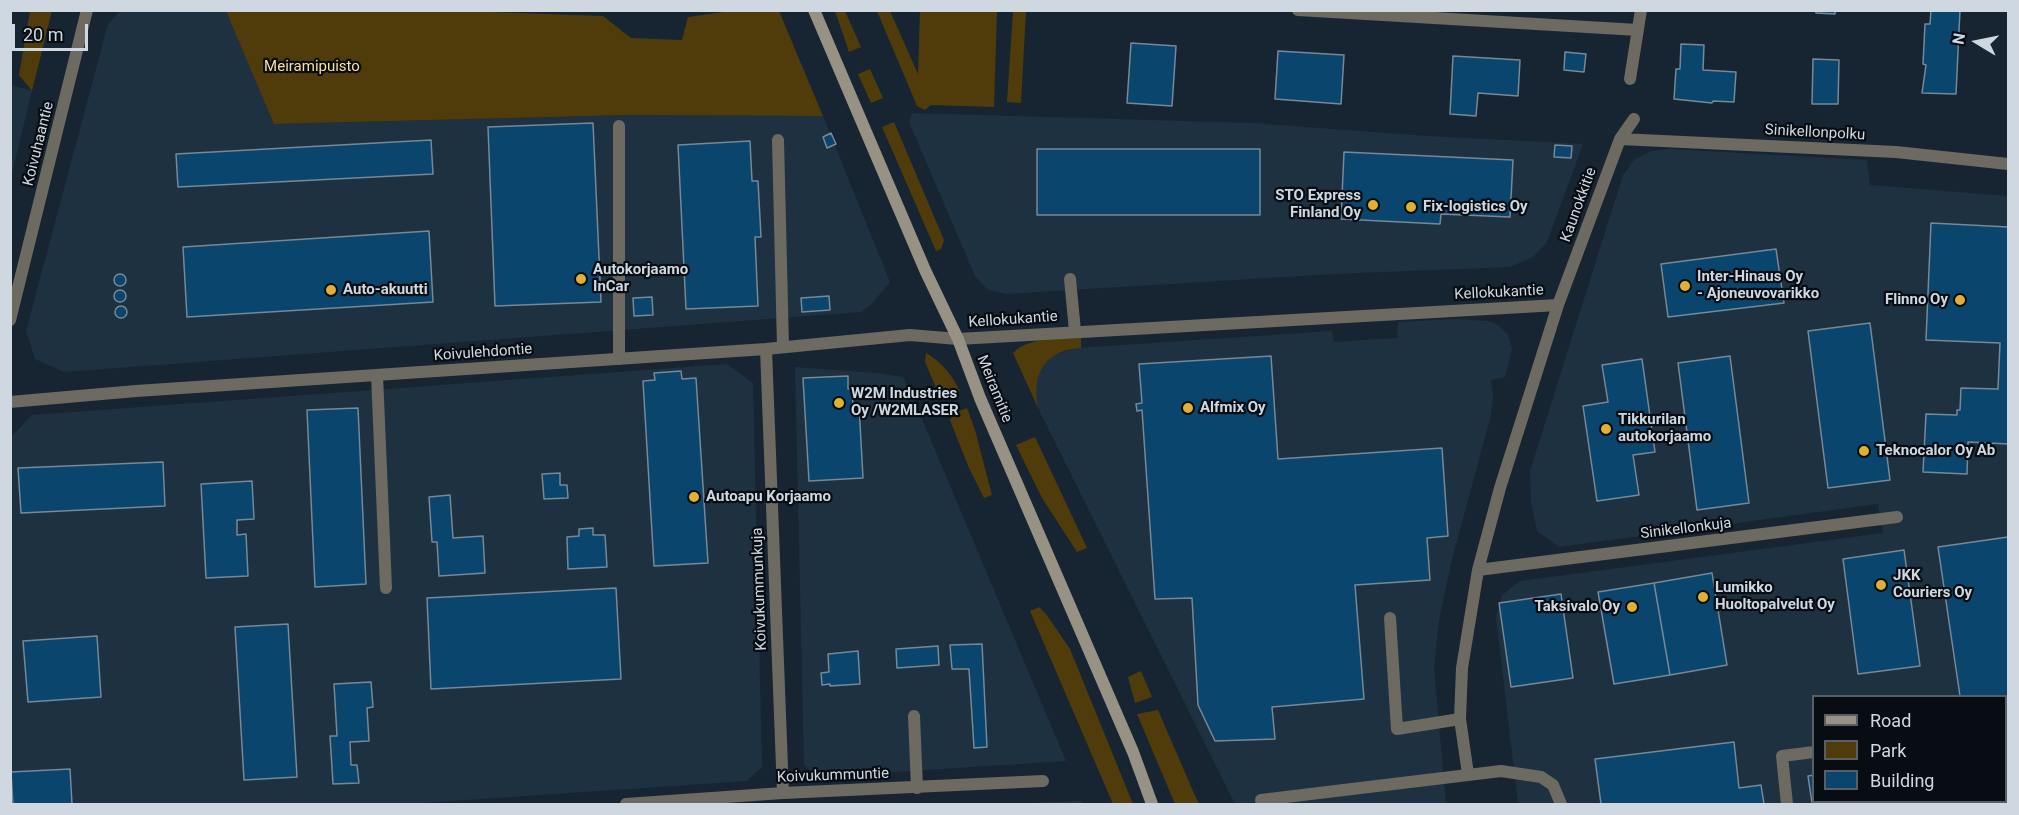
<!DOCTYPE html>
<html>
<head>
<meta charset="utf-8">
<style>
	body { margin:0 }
	#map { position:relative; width:2019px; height:815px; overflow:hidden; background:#162531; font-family:Roboto,sans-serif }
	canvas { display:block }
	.frame { position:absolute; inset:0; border:12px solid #cfd8e0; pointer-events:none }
	.legend { position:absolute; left:1812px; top:695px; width:195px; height:108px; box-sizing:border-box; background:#070d12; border:2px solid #575e64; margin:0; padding:8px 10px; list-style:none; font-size:18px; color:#cfd8e0 }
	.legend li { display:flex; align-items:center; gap:12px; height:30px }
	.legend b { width:30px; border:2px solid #575e64 }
	.north { position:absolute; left:1947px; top:12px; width:60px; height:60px; -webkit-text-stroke:4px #070d12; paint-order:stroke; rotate:280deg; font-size:16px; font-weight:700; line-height:24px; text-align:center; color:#cfd8e0 }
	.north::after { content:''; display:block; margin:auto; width:21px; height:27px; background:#cfd8e0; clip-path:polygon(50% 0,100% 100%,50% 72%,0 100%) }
	.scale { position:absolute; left:12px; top:24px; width:76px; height:27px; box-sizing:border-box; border:3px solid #cfd8e0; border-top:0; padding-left:8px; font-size:18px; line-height:21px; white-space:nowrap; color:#cfd8e0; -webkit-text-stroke:4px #070d12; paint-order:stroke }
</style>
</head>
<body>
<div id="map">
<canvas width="2019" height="815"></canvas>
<div class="frame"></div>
<ul class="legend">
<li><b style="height:8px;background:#989285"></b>Road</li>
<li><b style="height:16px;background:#503c0a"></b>Park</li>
<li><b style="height:16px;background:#09456c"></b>Building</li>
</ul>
<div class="north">N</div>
<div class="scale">20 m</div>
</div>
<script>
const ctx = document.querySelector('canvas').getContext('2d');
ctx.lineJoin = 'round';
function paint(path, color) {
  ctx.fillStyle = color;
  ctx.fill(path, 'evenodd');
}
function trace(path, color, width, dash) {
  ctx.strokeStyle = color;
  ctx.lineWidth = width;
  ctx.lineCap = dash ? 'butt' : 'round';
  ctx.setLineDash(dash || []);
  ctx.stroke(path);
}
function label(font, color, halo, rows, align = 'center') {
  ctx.font = font + ' Roboto,sans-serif';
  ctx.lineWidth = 4.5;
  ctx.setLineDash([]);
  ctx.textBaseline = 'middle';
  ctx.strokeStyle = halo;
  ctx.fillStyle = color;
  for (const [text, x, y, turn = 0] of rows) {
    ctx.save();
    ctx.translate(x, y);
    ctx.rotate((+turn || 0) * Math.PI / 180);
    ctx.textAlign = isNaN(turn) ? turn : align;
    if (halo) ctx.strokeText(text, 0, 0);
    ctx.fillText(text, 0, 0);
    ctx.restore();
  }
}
paint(new Path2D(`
	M120,11H226L275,124L628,115L823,116L890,282L871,305L861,312L64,372L35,359L26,331L108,24Z
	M11,85L32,91L11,177L10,85Z
	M912,113L1252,123L1427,136L1583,144L1547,242L1533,257L1510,267L1333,274L1006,294L988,290L975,276L909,122Z
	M1669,149L1867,160L1870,185L2008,196V804H1518L1496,617L1502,595L1520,581L1883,533L1878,504L1559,547L1537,531L1531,502L1530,471L1623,175L1634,160L1651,151ZM1814,696H2006V802H1814Z
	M1457,319L1488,321L1498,325L1508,335L1512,349L1505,377L1491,380L1493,397L1491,415L1451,563L1439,621L1434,668L1446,804H1235L1039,410L1036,399V384L1039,373L1043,364L1056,354L1076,348L1332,331L1334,342L1397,338L1398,322Z
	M727,364L753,383L762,767L747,781L407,804H11V437L32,415Z
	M795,367L877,373L903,377L914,400L1066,761L817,777L804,765Z
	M1081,801L1083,804H1005Z`), '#1e3141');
paint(new Path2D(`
	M431,10L603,16L631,38L682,40L688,17L731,11H779L823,116L628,115L274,124L226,11Z
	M30,11H52L32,91L19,75Z
	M835,11H845L861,47L849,52Z
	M877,11H890L918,74L920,11H997L994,107L931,105L925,110L917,106Z
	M1013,11H1026L1021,103L1007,102Z
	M870,69L883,98L871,103L858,74Z
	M894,122L944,240L941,249L936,251L882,127Z
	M1081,338V348C1044,350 1030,376 1039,410L1013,353C1029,336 1059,340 1081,338Z
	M926,353C943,363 951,374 960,391L944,397H940L925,362Z
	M967,408L975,430L992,495L984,498L969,468L950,420L954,413Z
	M1035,437L1087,548L1077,552L1042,498L1016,445Z
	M1039,607L1046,614L1070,649L1133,804H1113L1030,611Z
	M1141,671L1152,697L1135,703L1128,677Z
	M1158,710L1193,791L1199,804H1175L1137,714Z`), '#503c0a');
const building = new Path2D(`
	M1816,10H1835V14L1816,13Z
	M1931,10H1960L1956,94L1922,93L1926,65L1923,64L1925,24H1930Z
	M1131,43L1176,46L1172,106L1127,103Z
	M1681,44L1704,45L1703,70L1736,72L1734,102L1713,101L1712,103L1674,99L1676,69H1680Z
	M1278,51L1344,55L1341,104L1275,99Z
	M1565,52L1586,54L1584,72L1564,70Z
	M1453,56L1520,60L1518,96L1478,93L1476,116L1450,114Z
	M1813,59L1839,60L1838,104H1812Z
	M593,123L601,302L495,306L488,127Z
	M831,133L836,144L827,148L823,137Z
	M431,140L433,174L178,187L176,154Z
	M750,141L752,181H758L761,237H755L758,306L686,309L678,145Z
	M1555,145L1572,146L1571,158L1554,157Z
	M1037,149H1260V215H1037Z
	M1344,152L1513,160L1510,217L1441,214L1440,224L1341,219Z
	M1931,223L2008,227V444L1968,442L1967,474L1923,472L1926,414L1957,415V410H1960L1961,388L1998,389L2000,343L1926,340Z
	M429,231L433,302L187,317L183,247Z
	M1776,249L1784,303L1668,317L1661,264Z
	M114 280a6 6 0 1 1 12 0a6 6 0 1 1-12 0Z
	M114 296a6 6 0 1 1 12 0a6 6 0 1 1-12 0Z
	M829,296L830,310L802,312L801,298Z
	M652,297L653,315L634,316L633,298Z
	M115 312a6 6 0 1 1 12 0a6 6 0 1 1-12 0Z
	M1870,323L1890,480L1828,488L1808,331Z
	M1271,356L1278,459L1442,448L1448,536L1427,538L1430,580L1355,585L1364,699L1272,707L1275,739L1215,741L1198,705L1192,598L1155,599L1142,410L1137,411L1136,404L1142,403L1139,364Z
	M1730,356L1749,503L1697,510L1678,363Z
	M1642,359L1655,452L1633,455L1639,495L1597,501L1583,406L1608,402L1602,365Z
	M681,371L682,379L696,378L708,563L654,566L643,381L655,380L654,373Z
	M848,376V389L852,388L853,405H859L863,478L809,481L803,378Z
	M358,408L366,584L315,587L307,410Z
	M163,462L165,506L21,513L18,468Z
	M560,473V485H567L568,498L544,499L542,474Z
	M252,481L254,519L237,520V535L246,534L248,576L206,578L201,484Z
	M450,495L453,538L483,536L485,573L439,576L437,542H432L429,497Z
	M593,528V535H605L607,567L568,569L567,537L579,536V529Z
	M2008,537V804H1976V802H2006V696H1960L1938,547Z
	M1904,550L1920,666L1858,674L1843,559Z
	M1712,573L1727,665L1670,675L1654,583Z
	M1654,583L1670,675L1614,684L1598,592Z
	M616,588L621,679L431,689L427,598Z
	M1561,594L1573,678L1511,687L1499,603Z
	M288,624L297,777L244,780L235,627Z
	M97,636L101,697L28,702L23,641Z
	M982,644L987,747L974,748L969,669H952L950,645Z
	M938,646L939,665L897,668L896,649Z
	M858,651L860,684L830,686V684L822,685L821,673L829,672L828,654Z
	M371,682L373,707L367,708L369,741L350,742L351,765H357L359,783L333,784L330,736H337L334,684Z
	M1734,742L1739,788L1761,785L1764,804H1601L1595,759Z
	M70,769L72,804H13L11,772Z
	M1814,775V802H1823L1812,803L1808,776Z
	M1913,802H1943L1944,804H1914Z`);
paint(building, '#09456c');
trace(building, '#778897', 1.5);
trace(new Path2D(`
	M619,126V359
	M778,140L783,347
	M1070,279L1075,331
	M377,375L386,588
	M1390,618L1397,729L1460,719
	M914,716L917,788
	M1261,800L1501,771L1541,777L1553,785L1561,804
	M1897,802V804
	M1787,804L1782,756L1814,752`), '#6d6a61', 12);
trace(new Path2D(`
	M1298,10L1638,30
	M1630,79L1641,10
	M1620,139L1896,152L2008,164
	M1558,305L1620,139L1634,119
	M10,320L87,10
	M766,349L783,793
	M10,402L136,391L766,349L910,335L958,339L1558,305L1500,488L1478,570L1462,668L1460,719L1468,774
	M1478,570L1897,517
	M626,804L783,793L1043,781`), '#6d6a61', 12);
trace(new Path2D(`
	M814,10L925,270L958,339L980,398L1133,752L1152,804`), '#989285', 12);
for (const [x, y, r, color] of [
	[1373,205,6,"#e1af34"],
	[1411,207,6,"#e1af34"],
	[581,279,6,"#e1af34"],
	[1685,286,6,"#e1af34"],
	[331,290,6,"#e1af34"],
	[1960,300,6,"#e1af34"],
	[839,403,6,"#e1af34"],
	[1188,408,6,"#e1af34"],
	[1606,429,6,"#e1af34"],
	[1864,451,6,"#e1af34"],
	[694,497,6,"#e1af34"],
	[1881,585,6,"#e1af34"],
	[1703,597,6,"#e1af34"],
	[1632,607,6,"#e1af34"]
]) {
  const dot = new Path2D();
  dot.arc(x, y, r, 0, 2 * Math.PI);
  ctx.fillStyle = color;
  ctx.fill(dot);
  trace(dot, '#070d12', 2);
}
label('15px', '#fede99', '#070d12', [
	["Meiramipuisto",312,67]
]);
label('15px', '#cfd8e0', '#070d12', [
	["Sinikellonpolku",1815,133,3],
	["Koivuhaantie",39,144,-76],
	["Kaunokkitie",1579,205,-70],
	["Kellokukantie",1499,293,-3],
	["Kellokukantie",1013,320,-4],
	["Koivulehdontie",483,353,-4],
	["Meiramitie",994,389,68],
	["Sinikellonkuja",1686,529,-7],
	["Koivukummunkuja",760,589,-92],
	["Koivukummuntie",833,776,-2]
]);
label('bold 15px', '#cfd8e0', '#070d12', [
	["STO Express",1361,196,"right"],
	["Finland Oy",1361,213,"right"],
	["Fix-logistics Oy",1423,207],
	["Autokorjaamo",593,270],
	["InCar",593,287],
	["Inter-Hinaus Oy",1697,277],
	["- Ajoneuvovarikko",1697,294],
	["Auto-akuutti",343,290],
	["Flinno Oy",1948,300,"right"],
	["W2M Industries",851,394],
	["Oy /W2MLASER",851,411],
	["Alfmix Oy",1200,408],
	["Tikkurilan",1618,420],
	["autokorjaamo",1618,437],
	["Teknocalor Oy Ab",1876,451],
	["Autoapu Korjaamo",706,497],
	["JKK",1893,576],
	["Couriers Oy",1893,593],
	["Lumikko",1715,588],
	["Huoltopalvelut Oy",1715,605],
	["Taksivalo Oy",1620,607,"right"]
], 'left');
</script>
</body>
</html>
